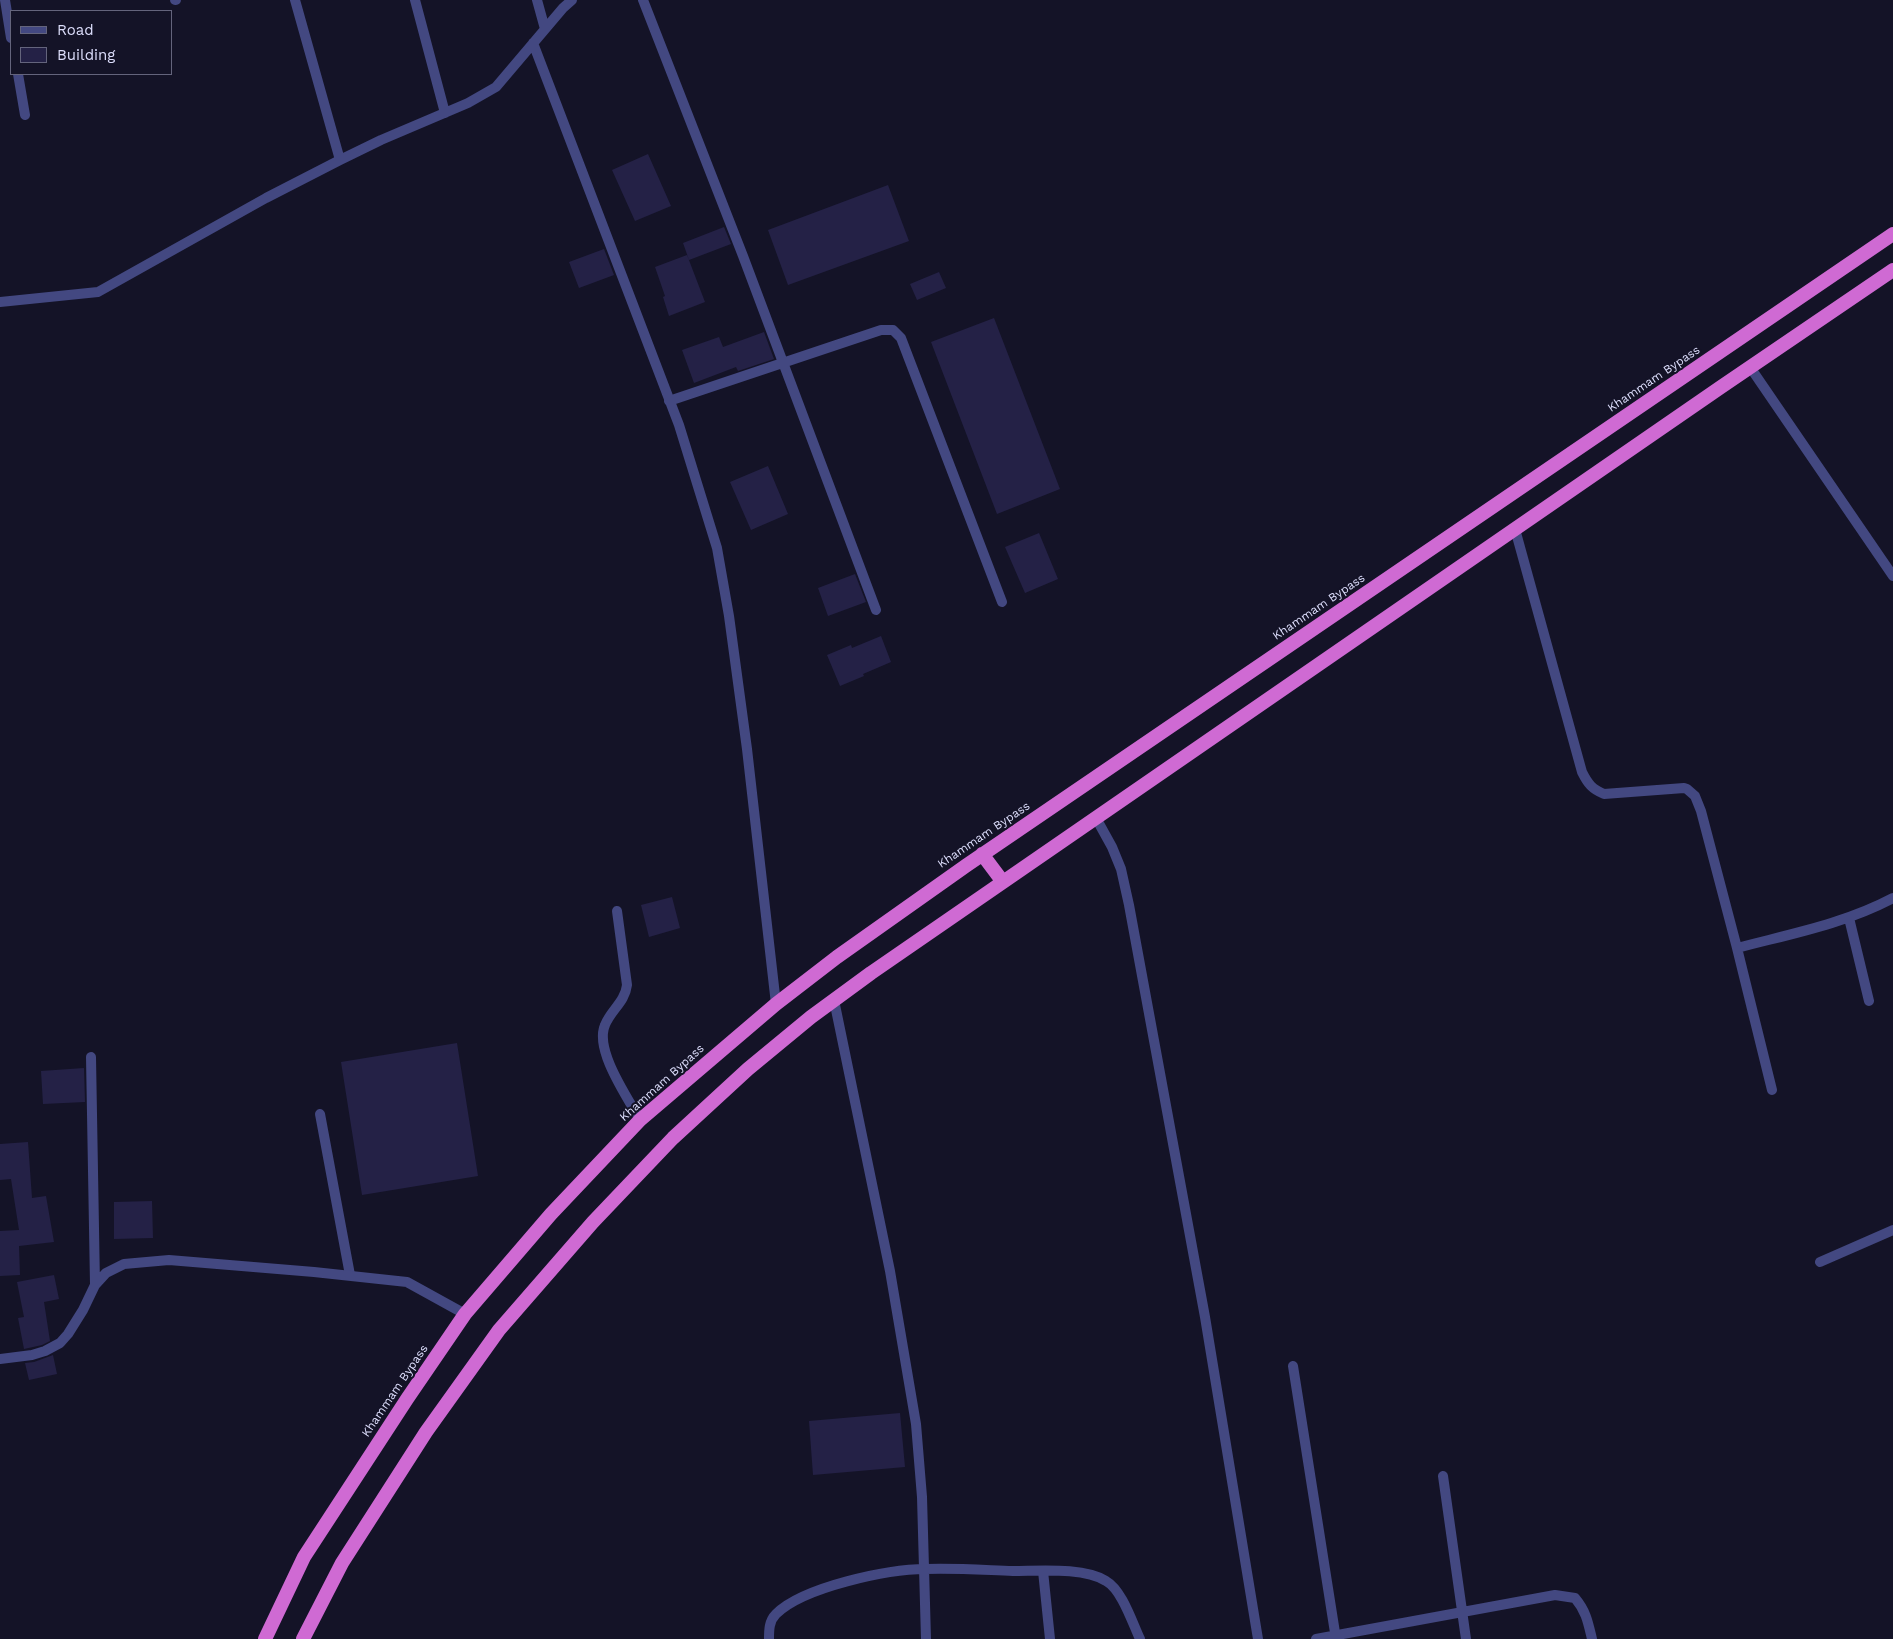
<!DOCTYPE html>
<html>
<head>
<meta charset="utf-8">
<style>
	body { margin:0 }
	#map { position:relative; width:1893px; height:1639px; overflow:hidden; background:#141327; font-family:"Work Sans",sans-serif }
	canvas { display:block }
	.legend { position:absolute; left:10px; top:10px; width:162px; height:65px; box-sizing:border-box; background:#141327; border:1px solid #64647c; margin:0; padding:6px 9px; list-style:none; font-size:15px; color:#dcddfb }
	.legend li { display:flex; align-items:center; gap:10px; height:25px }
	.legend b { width:25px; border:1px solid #64647c }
</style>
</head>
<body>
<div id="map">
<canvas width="1893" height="1639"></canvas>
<ul class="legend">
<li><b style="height:6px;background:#434881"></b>Road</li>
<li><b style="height:14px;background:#242146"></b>Building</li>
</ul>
</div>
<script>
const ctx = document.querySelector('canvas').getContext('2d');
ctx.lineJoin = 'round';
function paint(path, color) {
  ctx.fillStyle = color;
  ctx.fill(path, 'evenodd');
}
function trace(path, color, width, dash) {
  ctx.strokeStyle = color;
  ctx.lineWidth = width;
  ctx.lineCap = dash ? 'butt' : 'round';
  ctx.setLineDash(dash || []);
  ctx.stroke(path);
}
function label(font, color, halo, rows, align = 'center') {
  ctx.font = font + ' "Work Sans",sans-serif';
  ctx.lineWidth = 4;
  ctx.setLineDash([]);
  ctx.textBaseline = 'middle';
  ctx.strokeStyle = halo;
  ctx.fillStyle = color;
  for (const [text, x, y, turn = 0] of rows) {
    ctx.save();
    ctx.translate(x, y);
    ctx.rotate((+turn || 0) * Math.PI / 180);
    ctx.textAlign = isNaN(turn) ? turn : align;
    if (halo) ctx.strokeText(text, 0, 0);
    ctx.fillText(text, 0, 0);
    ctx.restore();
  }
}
paint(new Path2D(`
	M648,154L671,206L635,221L612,170Z
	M888,185L909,241L788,285L768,230Z
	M724,227L731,244L689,260L683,243Z
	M604,249L614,275L579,288L569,262Z
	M687,255L705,302L669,316L663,297L665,296L655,267Z
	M939,272L946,288L917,300L910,284Z
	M994,318L1060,489L997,514L931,342Z
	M764,332L774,359L738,371L736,367L694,383L682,350L719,337L723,347Z
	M768,466L788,514L751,530L730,482Z
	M1039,533L1058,579L1025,593L1005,547Z
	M855,574L866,602L828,616L818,588Z
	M881,636L891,662L863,674L864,676L840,686L827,655L851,645L852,648Z
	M672,897L680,928L649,937L641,905Z
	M457,1043L478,1176L362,1195L341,1062Z
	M84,1068L85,1102L43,1104L41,1071Z
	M28,1142L32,1198L46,1196L54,1242L19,1246L20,1275L0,1276V1231L19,1230L11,1179L0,1180V1144Z
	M152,1201L153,1238L114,1239V1202Z
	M54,1275L59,1299L44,1302L50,1341L42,1345L24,1349L18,1318L24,1317L17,1282Z
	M53,1355L57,1374L29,1380L25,1363L34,1362Z
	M900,1413L905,1467L813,1475L809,1421Z`), '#242146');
trace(new Path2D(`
	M617,911L627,985C625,1002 611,1010 605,1025C594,1050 628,1098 640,1120
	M320,1114L350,1275`), '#434881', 10);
trace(new Path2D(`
	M5,0L11,38
	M175,0H176
	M295,0L340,160
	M415,0L445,113
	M537,0L545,29
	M643,0L743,256L876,610
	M533,43L679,425L717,548L729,616L747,749L776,1004
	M18,74L25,115
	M0,302L98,292L266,198L340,160L381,140L468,103L496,87L563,8L572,0
	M1750,367L1893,576
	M669,401L881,330H893L901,338L1002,602
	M1515,529L1582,772C1588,784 1592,789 1604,794L1684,788L1687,789L1695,796L1701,811L1737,948C1790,934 1844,924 1893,898
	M1096,818L1112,847L1121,869L1129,905L1205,1317L1258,1639
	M1849,918L1869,1001
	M1737,948L1772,1090
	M834,1000L890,1271L916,1424L922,1497L926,1639
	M91,1057L95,1285
	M1820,1262L1893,1230
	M0,1359L32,1355L45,1351L60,1343L68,1334L83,1310L95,1285L106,1273L124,1264L169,1260L314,1272L407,1282L465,1314
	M1293,1366L1336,1639
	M1443,1476L1466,1639
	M1043,1571L1050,1639
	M769,1639C769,1630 769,1621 776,1614C803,1587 888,1569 926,1569C955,1568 984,1570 1013,1571C1039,1571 1084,1567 1106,1581C1122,1590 1132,1622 1140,1639
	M1316,1639L1555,1595L1575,1598C1586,1611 1588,1622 1592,1639`), '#434881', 10);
trace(new Path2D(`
	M982,854L1003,882
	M265,1639L304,1557L407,1399L465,1314L551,1214L640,1120L776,1004L837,957L967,865L1893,234
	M303,1639L342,1563L426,1432L499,1330L593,1222L673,1138L748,1069L811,1017L871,973L1721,387L1893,270`), '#cf6ad3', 14);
label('12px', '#dcddfb', '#141327', [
	["Khammam Bypass",1654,379,-34],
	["Khammam Bypass",1319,607,-34],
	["Khammam Bypass",984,835,-34],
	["Khammam Bypass",662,1083,-42],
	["Khammam Bypass",395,1391,-56]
]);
</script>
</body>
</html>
